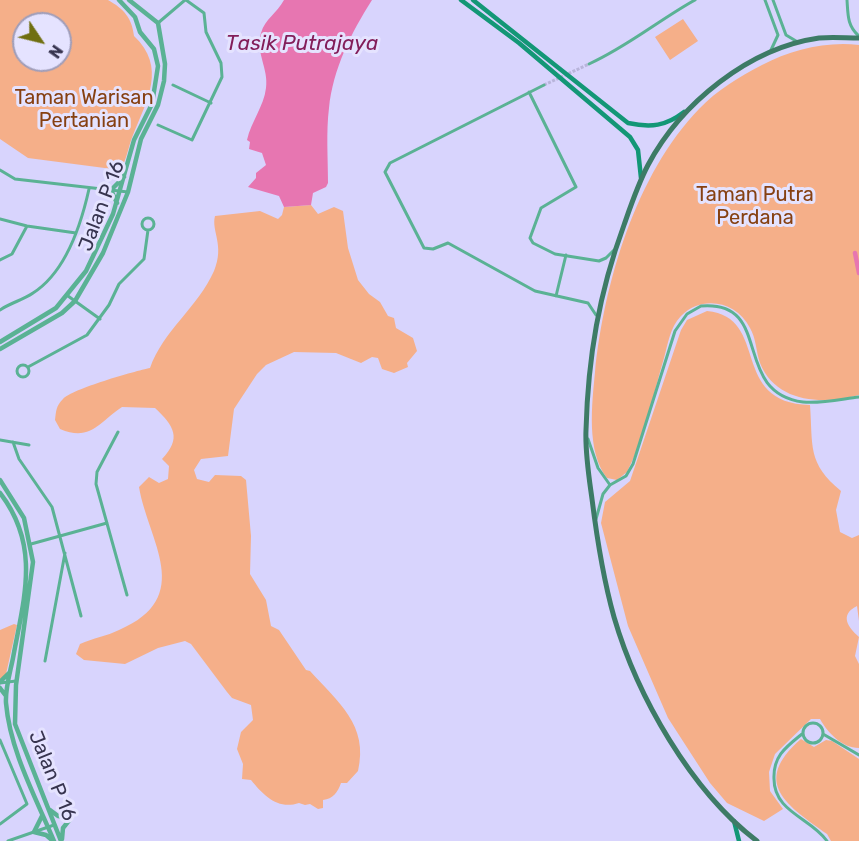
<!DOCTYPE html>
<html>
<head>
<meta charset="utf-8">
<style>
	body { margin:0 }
	#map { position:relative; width:859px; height:841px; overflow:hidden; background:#d8d4fd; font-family:Rubik,sans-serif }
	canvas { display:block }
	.north { position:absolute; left:12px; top:12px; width:60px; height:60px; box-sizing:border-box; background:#e5e3ff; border:2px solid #9f9db9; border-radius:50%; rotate:125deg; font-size:16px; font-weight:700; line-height:24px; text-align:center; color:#37344f }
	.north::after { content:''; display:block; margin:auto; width:21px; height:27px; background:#706f11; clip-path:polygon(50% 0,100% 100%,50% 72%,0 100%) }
</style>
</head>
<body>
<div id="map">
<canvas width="859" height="841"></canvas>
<div class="north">N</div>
</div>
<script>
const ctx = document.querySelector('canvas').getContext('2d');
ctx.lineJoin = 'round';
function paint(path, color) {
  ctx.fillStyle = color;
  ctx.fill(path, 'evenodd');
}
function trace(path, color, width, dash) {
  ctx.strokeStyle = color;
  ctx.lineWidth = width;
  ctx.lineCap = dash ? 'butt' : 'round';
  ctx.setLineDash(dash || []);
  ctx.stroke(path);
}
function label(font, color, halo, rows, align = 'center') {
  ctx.font = font + ' Rubik,sans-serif';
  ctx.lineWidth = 6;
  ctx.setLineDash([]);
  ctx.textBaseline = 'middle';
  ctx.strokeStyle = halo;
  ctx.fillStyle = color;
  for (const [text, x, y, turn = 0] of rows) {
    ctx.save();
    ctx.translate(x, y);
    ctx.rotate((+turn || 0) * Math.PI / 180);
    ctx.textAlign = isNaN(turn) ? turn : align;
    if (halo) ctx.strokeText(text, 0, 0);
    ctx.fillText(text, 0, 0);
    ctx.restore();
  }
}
paint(new Path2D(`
	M0,0H108C124,9 132,18 134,36C167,67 147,100 133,135C128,147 127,160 120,170L28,158L0,139ZM24,24H60V60H24Z
	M683,19L698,41L670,60L655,37Z
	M859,45V395C823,405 776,403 760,363C756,351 756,338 750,328C736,301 702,295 681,316C670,327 668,344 664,358C653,395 645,437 627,472L617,480L607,478C586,451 592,404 595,372C604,283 636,174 699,109C717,90 739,77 762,65C791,50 826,41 859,45Z
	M311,205L318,214L334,207L343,211L348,248L358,280L369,294L380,302L388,316L394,318L396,328L413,338L417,351L407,363L408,367L394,373L382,369L378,358L372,357L361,363L336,353L294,352L266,365L257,374L234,409L228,456L201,459L194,470L197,479L209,482L215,475L241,476L246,480L251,536L250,574L266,600L271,626L279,630L306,670L310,671C338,702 369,725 358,771L347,783H341C338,792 333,799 323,800V808L318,809L310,804L305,805L299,803C278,810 264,796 251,780L242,779L243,764L237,749L241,732L253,720L251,705L232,698L227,692L191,644L185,641L158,648L125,664L84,660L76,654L80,644C93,638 107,636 119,630C196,597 148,541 139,487L149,477L159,483L168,479L169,466L162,459C182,438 174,426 155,408L122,407C99,422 91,442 60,429L55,420C56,411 56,406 63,399C72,389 135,371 150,368C163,331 198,307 214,271C225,245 211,231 215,216L260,211L278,219L282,215L284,207Z
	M707,311C771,317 728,403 810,405C813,446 807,463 841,491L836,510L840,532L852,538L859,535V621L857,606C839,615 848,627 859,637L855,656L859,664V748C842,748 828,733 820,719H811L775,754L769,772L770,791L783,809L764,821L727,803L710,783L668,718L628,626L601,523L605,502L630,481L681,330L687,320Z
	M14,624L17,625L6,674L0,680V630Z
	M801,739L814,747L826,740L832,741L859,759V841H831L827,834C788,806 750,783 801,739Z`), '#f5af89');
paint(new Path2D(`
	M284,0H372C351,33 333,69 329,108C326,132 328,158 328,183L326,187L313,193L311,205L284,207L279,196L248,187L256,178V173L266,165L262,153L249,149L250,142L247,140C251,122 264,106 266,88C269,69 255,52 261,33C265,19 277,13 284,0Z`), '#e776b1');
trace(new Path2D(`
	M855,253L859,273`), '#e776b1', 4.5);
trace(new Path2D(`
	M544,85L589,64`), '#b8b4da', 3, [3, 1.5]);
trace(new Path2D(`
	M765,0L778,35L771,50
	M773,0L786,35L796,41
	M847,0C848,14 847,26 859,36
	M158,23L185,0
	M589,64C627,47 659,20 695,0
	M173,85L211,103
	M544,85L390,163L385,172L424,248L433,249L448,243L535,291L588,303L596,315
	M529,92L576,187L541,208L530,238L533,243L555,254L599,261L606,258L614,250
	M158,125L192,140L222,77L221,63L206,32L204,13L186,0
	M0,170L15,179L128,192
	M142 224a6 6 0 1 1 12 0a6 6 0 1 1-12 0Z
	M0,219L27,226L76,233
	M0,260L12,254L27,226
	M68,296L100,319
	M556,296L566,255
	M0,310C10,303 23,300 33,293C66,272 81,225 89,189
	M17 371a6 6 0 1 1 12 0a6 6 0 1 1-12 0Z
	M28,367L87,335L109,305L119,284L144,259L148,230
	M118,432L97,472L96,484L127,595
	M588,439L598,468L610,485
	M0,440L29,445
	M13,442L19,459L52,507L81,616
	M610,485L626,476L633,464L675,331L687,314L701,306C775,300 730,392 803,402C820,404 842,399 859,397
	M596,519L603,494L610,485
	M31,544L107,523
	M45,661L65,553
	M0,683L16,681
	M803 733a10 10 0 1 1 20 0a10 10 0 1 1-20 0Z
	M802,734C786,747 773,756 774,779C774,812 811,818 827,841
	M823,734L859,755
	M0,740L27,804L0,824
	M8,841L54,825`), '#5ab294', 3);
trace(new Path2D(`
	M117,203L111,190L124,177
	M0,342L56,308L86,271L113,214L134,140L152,104L158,66L154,49L140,32L135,17L119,0
	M0,349L62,313L75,301L103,253L128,192L141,139L158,105L164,81L165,64L158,23L129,0
	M0,480L24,518L33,562L16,685L15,724L61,841
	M0,493C41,546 24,598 13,658C10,673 5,689 6,703C10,751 36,798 54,841
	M0,682L9,673
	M0,688L6,696
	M50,810L58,816L71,818
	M42,816L34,832L46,835L53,841
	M62,839L63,828L71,818`), '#5ab294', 4.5);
trace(new Path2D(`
	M461,0L519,43L630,137L638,150L641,178
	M473,0L628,123C651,128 666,126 684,112
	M734,821L739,841`), '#139776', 4.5);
trace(new Path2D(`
	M757,841C691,791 637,696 614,617C603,578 597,539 592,499C589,477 585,453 586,430C588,357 599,293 624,225C631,205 638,184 648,165C681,103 749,48 819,38C832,37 846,38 859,38`), '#3d7b66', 5);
label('20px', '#864012', '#e5e3ff', [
	["Taman Warisan",84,98],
	["Pertanian",84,121],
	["Taman Putra",755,195],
	["Perdana",755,218]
]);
label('20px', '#37344f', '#e5e3ff', [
	["Jalan P 16",102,206,-69],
	["Jalan P 16",52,776,68]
]);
label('italic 21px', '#831e5a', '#e5e3ff', [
	["Tasik Putrajaya",302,44]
]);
</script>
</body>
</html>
